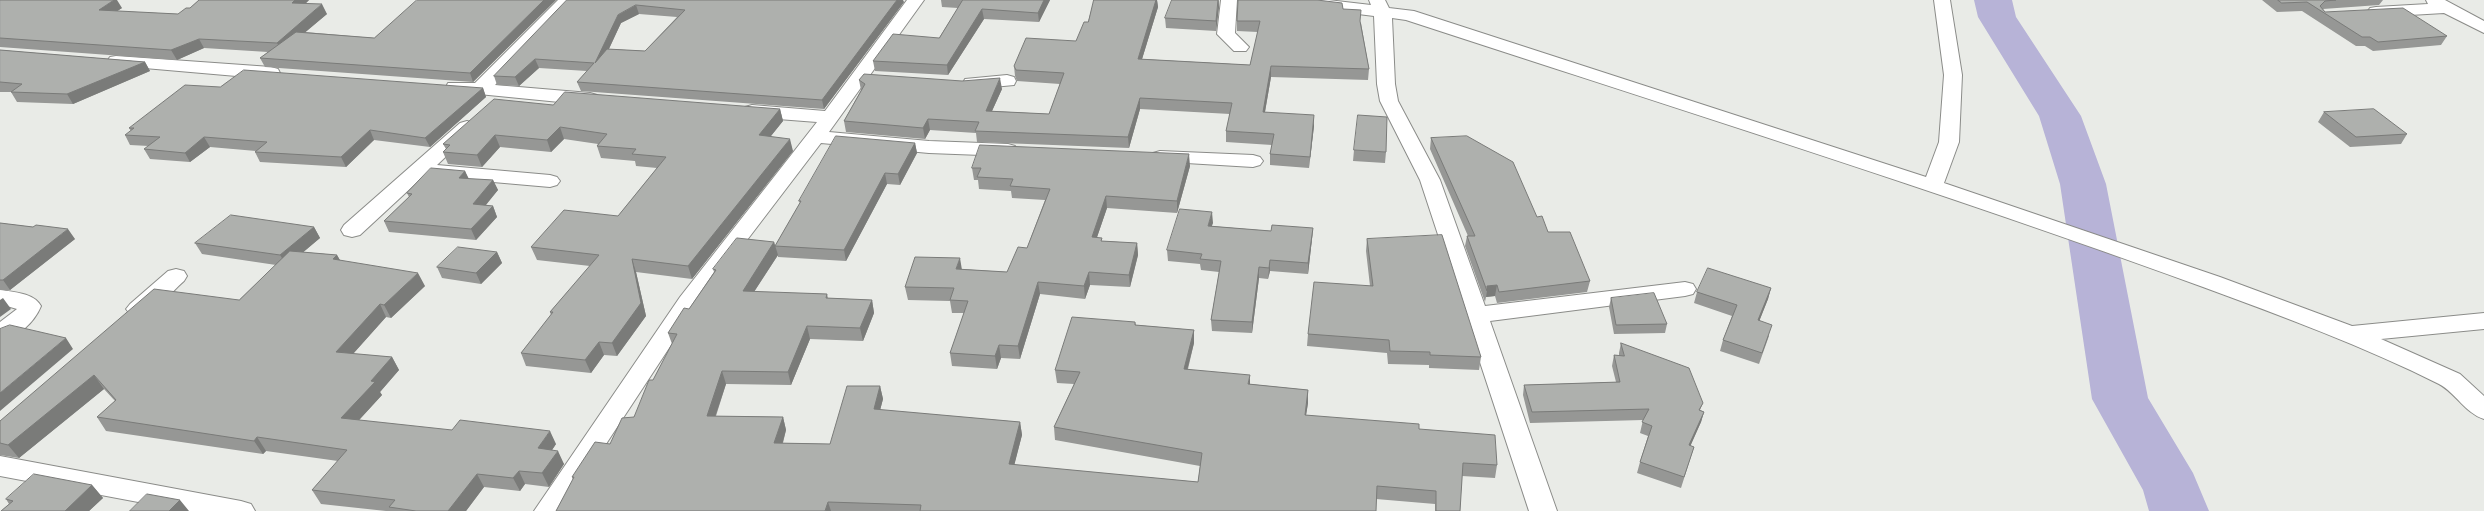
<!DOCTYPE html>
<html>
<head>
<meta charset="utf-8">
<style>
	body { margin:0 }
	canvas { display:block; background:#e9ebe7 }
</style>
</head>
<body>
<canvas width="2484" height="511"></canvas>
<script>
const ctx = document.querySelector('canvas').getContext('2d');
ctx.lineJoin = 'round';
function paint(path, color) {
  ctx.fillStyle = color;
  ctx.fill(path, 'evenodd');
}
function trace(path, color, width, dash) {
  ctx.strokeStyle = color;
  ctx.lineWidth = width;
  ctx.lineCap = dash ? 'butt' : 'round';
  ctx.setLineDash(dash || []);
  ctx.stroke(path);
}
paint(new Path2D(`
	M1974,0H2012L2016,17L2081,116L2106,184L2148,398L2193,473L2209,511H2149L2143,490L2092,399L2060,184L2039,116L1978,17Z`), '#b7b3d7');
const minor = new Path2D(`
	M558,0H576L495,85L590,93L597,95L599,99L597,103L590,105L448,91L446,87L448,83H475Z
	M907,0H924L829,132L929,141L1008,144L1015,146L1018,150L1015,154L1008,156L929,153L821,143L696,307L562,511H534L680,297L817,122L752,117L745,115L742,111L745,107L752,105L825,111Z
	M1221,0H1237L1235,33L1249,47L1246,51H1234L1217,34Z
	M1278,0H1328L1371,5L1369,0H1385L1389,8L1414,11L1926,177L1939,142L1944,75L1934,0H1950L1962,75L1959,142L1944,183L2220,277L2352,326L2484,313V329L2381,339L2460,374L2484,396V419C2465,413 2456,393 2439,384C2363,346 2282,316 2203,287C1940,191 1672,107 1406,20L1392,18L1395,84L1398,101L1440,180L1485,306L1685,282L1693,284L1696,289L1693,294L1685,296L1490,321L1557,511H1529L1420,180L1380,101L1377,84L1374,16L1286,5L1280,4Z
	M2426,0H2445L2484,21V33L2444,13L2376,17L2370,16L2367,12L2370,8L2376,7L2428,4Z
	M116,56L271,67L278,69L280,73L278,77L271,79L110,65L107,61L110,57Z
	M1007,75L1014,77L1016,81L1014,85L972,89L965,87L963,83L965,79Z
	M467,121L474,123L477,127L437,165L550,175L557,177L560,181L557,185L550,187L436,177L427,173L360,235L352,237L344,235L341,230L344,225L460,123Z
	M1160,151L1253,155L1260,157L1263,161L1260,165L1253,167L1153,161L1150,157L1153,153Z
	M176,269L184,271L187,276L184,281C169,294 150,320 130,314L126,309L130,304L168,271Z
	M0,290C14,292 34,293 41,306C34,323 18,337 0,342V322L17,309L0,304Z
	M0,456L241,501L251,504L255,511H186L0,476Z`);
trace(minor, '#8b8c89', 2);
paint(minor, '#fff');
paint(new Path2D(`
	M0,0L122,8L117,11L178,14L190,8L199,0H309L305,4L327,14L305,32L374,38L556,0L473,82L265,67L260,58L268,52L204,48L177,60L0,47Z
	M567,0L904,2L824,109L581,91L577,82L587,71L539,68L519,86L497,85L494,76ZM639,14L677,17L645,51L609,49L621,23Z
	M941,0H1050L1039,22L984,19L948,75L875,71L873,61L939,38L958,8L942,7Z
	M1094,0H1157L1158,7L1142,59L1250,65L1258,32L1237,31V21L1343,9L1361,23L1369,69L1368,80L1271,77L1265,112L1314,126L1309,168L1270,165V154L1272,145L1226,142V131L1230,114L1140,109L1129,148L977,142L976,133L930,130L925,139L846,132L844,121L861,90L859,80L1002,89L992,111L1049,114L1060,84L1017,81L1015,76L1014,66L1076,41L1088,22Z
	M1219,0V7L1216,31L1166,28L1165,18Z
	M2262,0H2383L2379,5L2323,9L2325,12L2447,36L2441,45L2373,51L2365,46H2356L2302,11L2277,12Z
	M0,50L145,62L150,71L73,104L17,102L11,92H0Z
	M220,87L483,88L486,97L430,147L374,140L346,167L260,162L255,152L256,151L210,147L190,162L150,159L144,149L149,146L130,145L125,135L131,131L129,128Z
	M553,105L780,109L783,121L771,136L793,151L692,279L636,272L646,316L617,356L604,355L591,373L526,366L521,353L551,315L550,312L590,266L537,260L531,247L618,216L657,168L636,166L635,161L601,158L597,146L598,144L564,139L551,152L500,147L482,167L448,164L443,152L446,149L443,144Z
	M2324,112L2407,134L2401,144L2350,147L2318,122Z
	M1431,138L1537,217L1548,232L1590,281L1587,292L1497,303L1495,296L1486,297L1485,302L1465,246L1467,236H1468L1430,149Z
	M915,143L917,153L900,185L887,184L846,261L778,257V255L754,292L827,294L828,298L872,300L874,313L863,341L810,339L791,385L726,384L716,416L783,417L786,430L783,443L830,444L880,386L883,399L880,410L1020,422L1022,435L1014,465L1198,482L1200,466L1055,440L1054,427L1074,384L1057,383L1055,370L1135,322L1136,325L1194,330V343L1188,369L1250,384L1308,390V403L1306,415L1419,429L1497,465L1495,478L1462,476L1460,511H1435V504L1376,499V511H556L573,480L572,477L610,444L634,417L672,344L668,333L689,309L714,272L713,269L774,242L775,246L800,203L799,201Z
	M1354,150L1386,152L1385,163L1353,161Z
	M1190,166L1177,213L1107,208L1097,237L1102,241L1137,243L1138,255L1130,287L1090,285L1085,299L1040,294L1020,359L1001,358L997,369L952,366L950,353L964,313H952L950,301L908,300L905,287L961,269L1007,272L1027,248L1045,200L1012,198L1011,191L979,189L978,180H974L972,168Z
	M465,171L468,179L493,180L498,190L485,205L493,206L497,217L476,240L389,232L384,221L409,197L407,193Z
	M0,223L33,227L75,239L10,290H0Z
	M1213,223L1211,226L1271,231L1313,228L1312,239L1308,274L1270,271L1268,279L1259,278L1252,333L1212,331L1211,320L1219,272L1201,270L1200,264L1168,261L1167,250Z
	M314,227L320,238L303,252L337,255L340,260L425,286L391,318L386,317L353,354L392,357L399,370L380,392L382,395L359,420L556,444L552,450L564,464L549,487L525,484L520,491L484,487L466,511H386L321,504L312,490L338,461L266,451L263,454L106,431L97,417L115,401L104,389L19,458L0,455V421L239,300L276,265L202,254L195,243Z
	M1367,239L1481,357L1479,370L1429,368V365L1388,364L1387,353L1307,346L1308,334L1370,286L1366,251Z
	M497,252L502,263L481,284L442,278L437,267Z
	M1771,288L1768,299L1759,321L1769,336L1759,364L1720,351L1723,340L1732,316L1694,303L1697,292Z
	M1611,298L1667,324L1665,333L1614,334L1609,307Z
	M1621,343L1703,403L1700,410L1704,412L1701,422L1690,446L1694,447L1681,488L1637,473L1640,462L1648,436L1640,433L1643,420L1530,423L1523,395L1524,385L1616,382L1612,366L1614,355H1619V353Z
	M92,485L103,498L89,511H1L9,504L6,499Z`), '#969795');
paint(new Path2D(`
	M114,0H117L122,8L105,19L99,10Z
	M295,0H309L296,13L292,3Z
	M544,0H556L473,82L470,73Z
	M897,0H903L904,2L824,109L822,100Z
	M1044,0H1050L1039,22L1038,13Z
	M1156,0H1157L1158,7L1139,69L1138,59Z
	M1219,0V7L1216,31V21Z
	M322,4L327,14L282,52L277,43Z
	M636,5L639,14L621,23L598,72L595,63L618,15Z
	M982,9L984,19L948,75L947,65Z
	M199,39L204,48L177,60L171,50Z
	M535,59L539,68L519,86L515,77Z
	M145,62L150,71L73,104L67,94Z
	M1271,66V77L1263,123V112Z
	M1000,78L1002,89L987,122L986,111Z
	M483,88L486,97L430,147L425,138Z
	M1140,98V109L1129,148L1128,137Z
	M780,109L783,121L762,147L759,135Z
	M1314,115V126L1309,168L1310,157Z
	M928,119L930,130L925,139L923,128Z
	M560,127L564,139L551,152L547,140Z
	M370,130L374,140L346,167L341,157Z
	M495,135L500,147L482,167L477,155Z
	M204,137L210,147L190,162L185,153Z
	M790,139L793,151L692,279L688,266Z
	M915,143L917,153L900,185L898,174Z
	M1189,154L1190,166L1177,213V201Z
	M465,171L470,181L459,178Z
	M885,173L887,184L846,261L844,250Z
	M493,180L498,190L478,215L473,204Z
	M1106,196L1107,208L1093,249L1092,237Z
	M493,206L497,217L476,240L471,229Z
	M1212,212L1213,223L1208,237V226Z
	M314,227L320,238L287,266L280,255Z
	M1313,228L1312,239L1308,274V263Z
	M68,229L75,239L10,290L3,280Z
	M774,242L778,255L746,304L743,291Z
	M1137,243L1138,255L1130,287L1129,275Z
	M497,252L502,263L481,284L476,273Z
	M337,255L344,268L333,259Z
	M960,258L962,270L956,269Z
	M632,259L636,272L646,316L617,356L612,343Z
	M1270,260V271L1268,279L1269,268Z
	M1259,267V278L1252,333V322Z
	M1089,272L1090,285L1085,299L1084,286Z
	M418,273L425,286L391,318L384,305Z
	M1038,282L1040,294L1020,359L1018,346Z
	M1497,285L1495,296L1486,297L1487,291V286Z
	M1771,288L1768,299L1755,332L1758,320Z
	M3,298L11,309L0,317V300Z
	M872,300L874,313L863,341L860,328Z
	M380,304L386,317L343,365L336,352Z
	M807,326L810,339L791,385L788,372Z
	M1194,330V343L1184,382V369Z
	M66,338L73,349L0,411V393Z
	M599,342L604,355L591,373L585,360Z
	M999,345L1001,358L997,369L995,356Z
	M392,357L399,370L380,392L382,395L349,431L341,418L371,381Z
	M722,371L726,384L711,429L707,416Z
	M94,375L104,389L19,458L8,445Z
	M1250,375V388L1248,384Z
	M880,386L883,399L877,422L874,409Z
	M1308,390V403L1304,428L1305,415Z
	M1704,412L1701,422L1686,456L1689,445Z
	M783,417L786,430L779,456L774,443Z
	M1020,422L1022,435L1011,478L1009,464Z
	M550,431L556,444L544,462L538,448Z
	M257,437L266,451L263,454L254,441Z
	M558,451L564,464L549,487L542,473Z
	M519,471L525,484L520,491L513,478Z
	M477,474L484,487L466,511H448Z
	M92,485L103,498L89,511H65Z
	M180,500L189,511H169Z
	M828,502L831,511H825Z`), '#7a7b79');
const building = new Path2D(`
	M0,0H114L99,10L178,14L186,8H190L199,0H295L292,3L322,4L277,43L199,39L171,50L0,38Z
	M417,0H544L470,73L260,58L296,32L374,38Z
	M567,0H897L822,100L577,82L594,63L535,59L515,77L494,76ZM636,5L685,10L645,51L607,49L595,63L618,15Z
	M963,0H1044L1038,13L982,9L947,65L873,61L893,34L939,38Z
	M1094,0H1156L1138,59L1250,65L1260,21H1237L1238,0H1317L1342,3L1343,9L1361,10L1360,21L1369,69L1271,66L1263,112L1314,115L1310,157L1270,154L1274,134L1226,131L1232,103L1140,98L1128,137L975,131L979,122L928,119L923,128L844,121L865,84L859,80L864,74L962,81L1000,78L986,111L1049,114L1064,73L1016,70L1014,66L1026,38L1076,41L1084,22H1088Z
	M1172,0H1218L1216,21L1165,18Z
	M2278,0H2336L2325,1L2320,6L2325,12L2403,8L2447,36L2378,42L2370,37H2362L2307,2L2282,3Z
	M0,50L145,62L67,94L11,92L22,84L0,82Z
	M244,70L483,88L425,138L370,130L341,157L255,152L267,142L204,137L185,153L144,149L160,137L125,135L134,128H129L185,85L220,87Z
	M565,92L780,109L759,135L790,139L688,266L632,259L641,303L612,343L599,342L585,360L521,353L553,312H550L599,255L531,247L564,210L618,216L666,157L632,154L636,149L597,146L607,134L560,127L547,140L495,135L477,155L443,152L450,145L443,144L494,99L553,105Z
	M2374,109L2407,134L2356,137L2324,112Z
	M1358,115L1387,117L1386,152L1354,150Z
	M836,136L915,143L898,174L885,173L844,250L775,246L801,201H799Z
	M1467,136L1513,162L1537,217L1542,216L1548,232H1570L1590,281L1499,292L1497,285L1487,286V291L1467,236H1475L1431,138Z
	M980,145L1189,154L1177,201L1106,196L1092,237L1102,238L1101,241L1137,243L1129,275L1089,272L1084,286L1038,282L1018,346L999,345L995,356L950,353L968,301L950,300L954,288L905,287L915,257L960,258L956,269L1007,272L1018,247L1027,248L1050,189L1010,186L1013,179L977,177L981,168H972Z
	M431,168L465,171L459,178L493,180L473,204L493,206L471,229L384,221L412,194L407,193Z
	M1180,209L1212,212L1208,226L1271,231L1272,225L1313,228L1308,263L1270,260L1269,268L1259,267L1252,322L1211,320L1221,261L1200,259L1202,254L1167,250Z
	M231,215L314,227L280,255L195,243Z
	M0,223L33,227L36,225L68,229L3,280H0Z
	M1442,235L1481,357L1430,355V352L1390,351L1389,340L1308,334L1314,282L1373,286L1367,239Z
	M737,238L774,242L743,291L827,294L826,298L872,300L860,328L807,326L788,372L722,371L707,416L783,417L774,443L830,444L847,386H880L874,409L1020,422L1009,464L1198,482L1202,453L1054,427L1080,372L1055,370L1072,317L1135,322V325L1194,330L1184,369L1250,375L1248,384L1308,390L1305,415L1419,424V429L1495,435L1497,465L1463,463L1460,511H1436V491L1377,486L1376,511H920L921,505L828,502L825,511H556L574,477H572L595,442L610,444L622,418L634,417L649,380H653L677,334L668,333L684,308L689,309L716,270L713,269Z
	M458,247L497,252L476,273L437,267Z
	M290,251L337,255L333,259L418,273L384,305L380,304L336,352L392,357L371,381L375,382L341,418L452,430L460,420L550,431L538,448L558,451L542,473L519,471L513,478L477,474L448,511H416L389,507L395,500L312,490L347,450L257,437L254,441L97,417L116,400L94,375L8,445L0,443V421L154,289L239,300Z
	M1708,268L1771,288L1758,320L1772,325L1762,353L1723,340L1737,305L1697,292Z
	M1654,293L1667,324L1616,325L1611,298Z
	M10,325L66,338L0,393V329Z
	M1621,343L1689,368L1703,403L1699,410L1704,412L1689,445L1694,447L1684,477L1640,462L1652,426L1642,422L1649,409L1532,412L1524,385L1620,382L1614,355L1624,356Z
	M34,474L92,485L65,511H1L13,501L6,499Z
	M147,494L180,500L169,511H130Z`);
paint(building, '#aeb0ad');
trace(building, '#7a7b79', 1);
</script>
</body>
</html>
